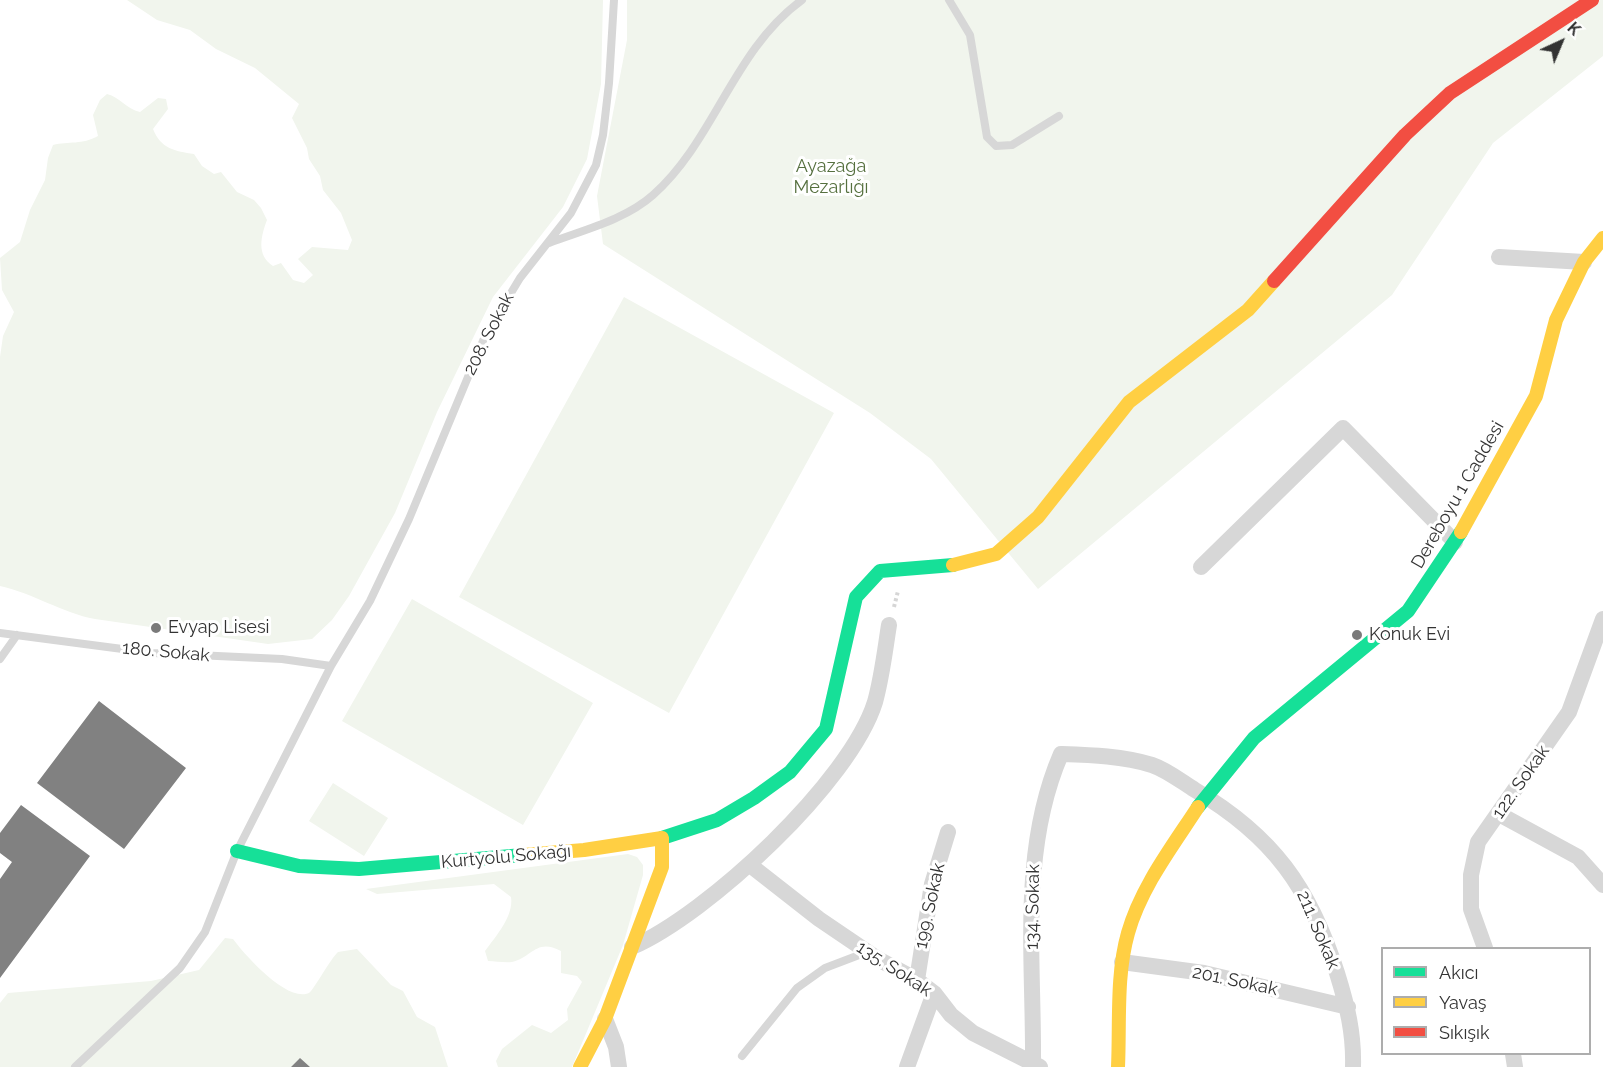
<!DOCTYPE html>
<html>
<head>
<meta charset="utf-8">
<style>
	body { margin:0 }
	#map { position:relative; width:1603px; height:1067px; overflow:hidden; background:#fff; font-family:Raleway,sans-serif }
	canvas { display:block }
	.legend { position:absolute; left:1381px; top:947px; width:210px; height:108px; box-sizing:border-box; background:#fff; border:2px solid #adadad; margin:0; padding:8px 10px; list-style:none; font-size:18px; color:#333 }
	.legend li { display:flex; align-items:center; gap:12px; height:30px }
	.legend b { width:30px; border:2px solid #adadad }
	.north { position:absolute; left:1531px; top:12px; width:60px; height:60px; -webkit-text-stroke:4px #fff; paint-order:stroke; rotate:44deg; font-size:16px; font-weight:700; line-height:24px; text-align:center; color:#333 }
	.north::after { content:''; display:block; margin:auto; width:21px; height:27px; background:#333; clip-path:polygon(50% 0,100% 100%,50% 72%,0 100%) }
</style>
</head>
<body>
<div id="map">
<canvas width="1603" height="1067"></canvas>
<ul class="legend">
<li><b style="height:8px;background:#16e098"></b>Akıcı</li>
<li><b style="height:8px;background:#ffcf43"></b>Yavaş</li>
<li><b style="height:8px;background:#f24e42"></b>Sıkışık</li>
</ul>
<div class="north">K</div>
</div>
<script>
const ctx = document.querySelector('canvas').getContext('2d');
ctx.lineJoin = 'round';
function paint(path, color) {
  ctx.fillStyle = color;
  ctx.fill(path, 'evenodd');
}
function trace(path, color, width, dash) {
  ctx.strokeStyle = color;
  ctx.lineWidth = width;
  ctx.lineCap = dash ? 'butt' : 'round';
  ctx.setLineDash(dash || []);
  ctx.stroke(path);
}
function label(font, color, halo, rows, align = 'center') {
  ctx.font = font + ' Raleway,sans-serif';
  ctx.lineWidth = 6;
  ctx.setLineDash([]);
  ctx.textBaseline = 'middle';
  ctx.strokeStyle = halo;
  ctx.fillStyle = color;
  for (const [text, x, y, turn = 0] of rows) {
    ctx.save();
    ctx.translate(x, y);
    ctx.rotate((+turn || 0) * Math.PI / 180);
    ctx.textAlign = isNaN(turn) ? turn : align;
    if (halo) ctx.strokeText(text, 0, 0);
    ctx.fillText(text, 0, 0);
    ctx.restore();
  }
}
paint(new Path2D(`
	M127,0H603L601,84L587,159L563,207L493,297L437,412L395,513L349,596L332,620L312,639L268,644L95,619C62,613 33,593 0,586V357L3,336L14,312L2,290L0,258L20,242L30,210L45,180L48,158L53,145C69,141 82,145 98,136L93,115L100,100L107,94C120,97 126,109 140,112L158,98L166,99L168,109L153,129C161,149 175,151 194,154L202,166L214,174L221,172L237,192L254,200L261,208L267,220C261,236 256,255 273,266L281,263L293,280L304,283L313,275L298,259L312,247L348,250L352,240L341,213L323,190L320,176L309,159L307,148L292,118L299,104L255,68L216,49L190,30L157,20Z
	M627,0H1603V56L1493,143L1392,295L1038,589L931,459L870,413L603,244L597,196L627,40Z
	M624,297L834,413L669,713L459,597Z
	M412,599L593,703L523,825L342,721Z
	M333,783L388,818L364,856L309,821Z
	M628,854L637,857L643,865V875L623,945L572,1067H498L496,1061L502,1049L532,1025L551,1033L568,1020L567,1009L582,982L577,976L561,973V951C536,938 533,957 512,962C505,963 495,961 488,961L485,951C496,936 514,916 511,897L494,884L377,894L366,889Z
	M225,938L233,939C244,954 287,1003 309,993C313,991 331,958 338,952L357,949L391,985L403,991L417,1017L435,1027L448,1067H0V1003L8,993L151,981L199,970Z`), '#f1f5ed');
paint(new Path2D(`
	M99,701L186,768L124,849L37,783Z
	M21,805L90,856L0,978V879L12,862L0,853V833Z
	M300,1058L310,1067H291Z`), '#818181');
trace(new Path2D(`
	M894,607L898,591`), '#d6d6d6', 4, [3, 3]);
trace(new Path2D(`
	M949,0L970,35L987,137L996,146L1012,145L1059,116
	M549,243C583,230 625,220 653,195C715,140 733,50 802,0
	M0,633L153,653L282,659L331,666
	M0,659L17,635
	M742,1056L797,988L825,968L867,952
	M75,1067L180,968L205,932L237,851L331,666L370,601L409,519L485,336L520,278L571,213L596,165L603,135L609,83L614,0`), '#d7d7d7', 8);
trace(new Path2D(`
	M1499,257L1584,262
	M1201,567L1343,428L1455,542
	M1499,814L1578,857L1603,885
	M750,865L819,919L878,959L917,980L934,993L951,1015L973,1033L1040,1067
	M632,947C708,914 850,782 875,702C882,677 885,650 889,625
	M1485,948L1471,909V875L1478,842L1569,712L1603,619
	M1122,962L1204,973L1348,1007
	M917,980L932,884L948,832
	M605,1019L616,1047L619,1067
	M1513,1054L1515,1067
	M1033,1064C1034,960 1019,851 1061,754C1091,755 1123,756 1152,765C1167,770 1182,782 1195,790C1273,836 1310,888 1337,973C1347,1005 1354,1033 1353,1067
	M907,1067L934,993`), '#d7d7d7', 16);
trace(new Path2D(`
	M1198,807L1254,738L1408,611L1461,532
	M662,838L717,820L754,798L790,772L826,729L856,597L880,571L953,565
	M237,851L299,866L359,869L523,855`), '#16e098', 14);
trace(new Path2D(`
	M1461,532L1536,396L1556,320L1584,262L1603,238
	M953,565L996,554L1038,517L1129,402L1248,310L1274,281
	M523,855L584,850L662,838V867L605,1019L580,1067
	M1118,1067C1120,1023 1116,975 1128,933C1141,887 1172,847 1198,807`), '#ffcf43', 14);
trace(new Path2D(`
	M1274,281L1405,135L1450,93L1592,0`), '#f24e42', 14);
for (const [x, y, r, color] of [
	[156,628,6,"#7a7a7a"],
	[1357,635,6,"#7a7a7a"]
]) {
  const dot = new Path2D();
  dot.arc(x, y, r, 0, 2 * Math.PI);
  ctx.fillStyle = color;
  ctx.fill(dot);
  trace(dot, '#fff', 2);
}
label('18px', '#56703f', '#fff', [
	["Ayazağa",831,167],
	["Mezarlığı",831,188]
]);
label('18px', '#333', '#fff', [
	["208. Sokak",489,334,-63],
	["Dereboyu 1 Caddesi",1458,495,-60],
	["180. Sokak",166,652,5],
	["122. Sokak",1521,782,-55],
	["Kurtyolu Sokağı",506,857,-5],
	["199. Sokak",930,906,-78],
	["134. Sokak",1033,907,-89],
	["211. Sokak",1318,930,67],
	["135. Sokak",894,969,33],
	["201. Sokak",1235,981,12]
]);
label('18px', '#333', '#fff', [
	["Evyap Lisesi",168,628],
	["Konuk Evi",1369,635]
], 'left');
</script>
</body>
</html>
